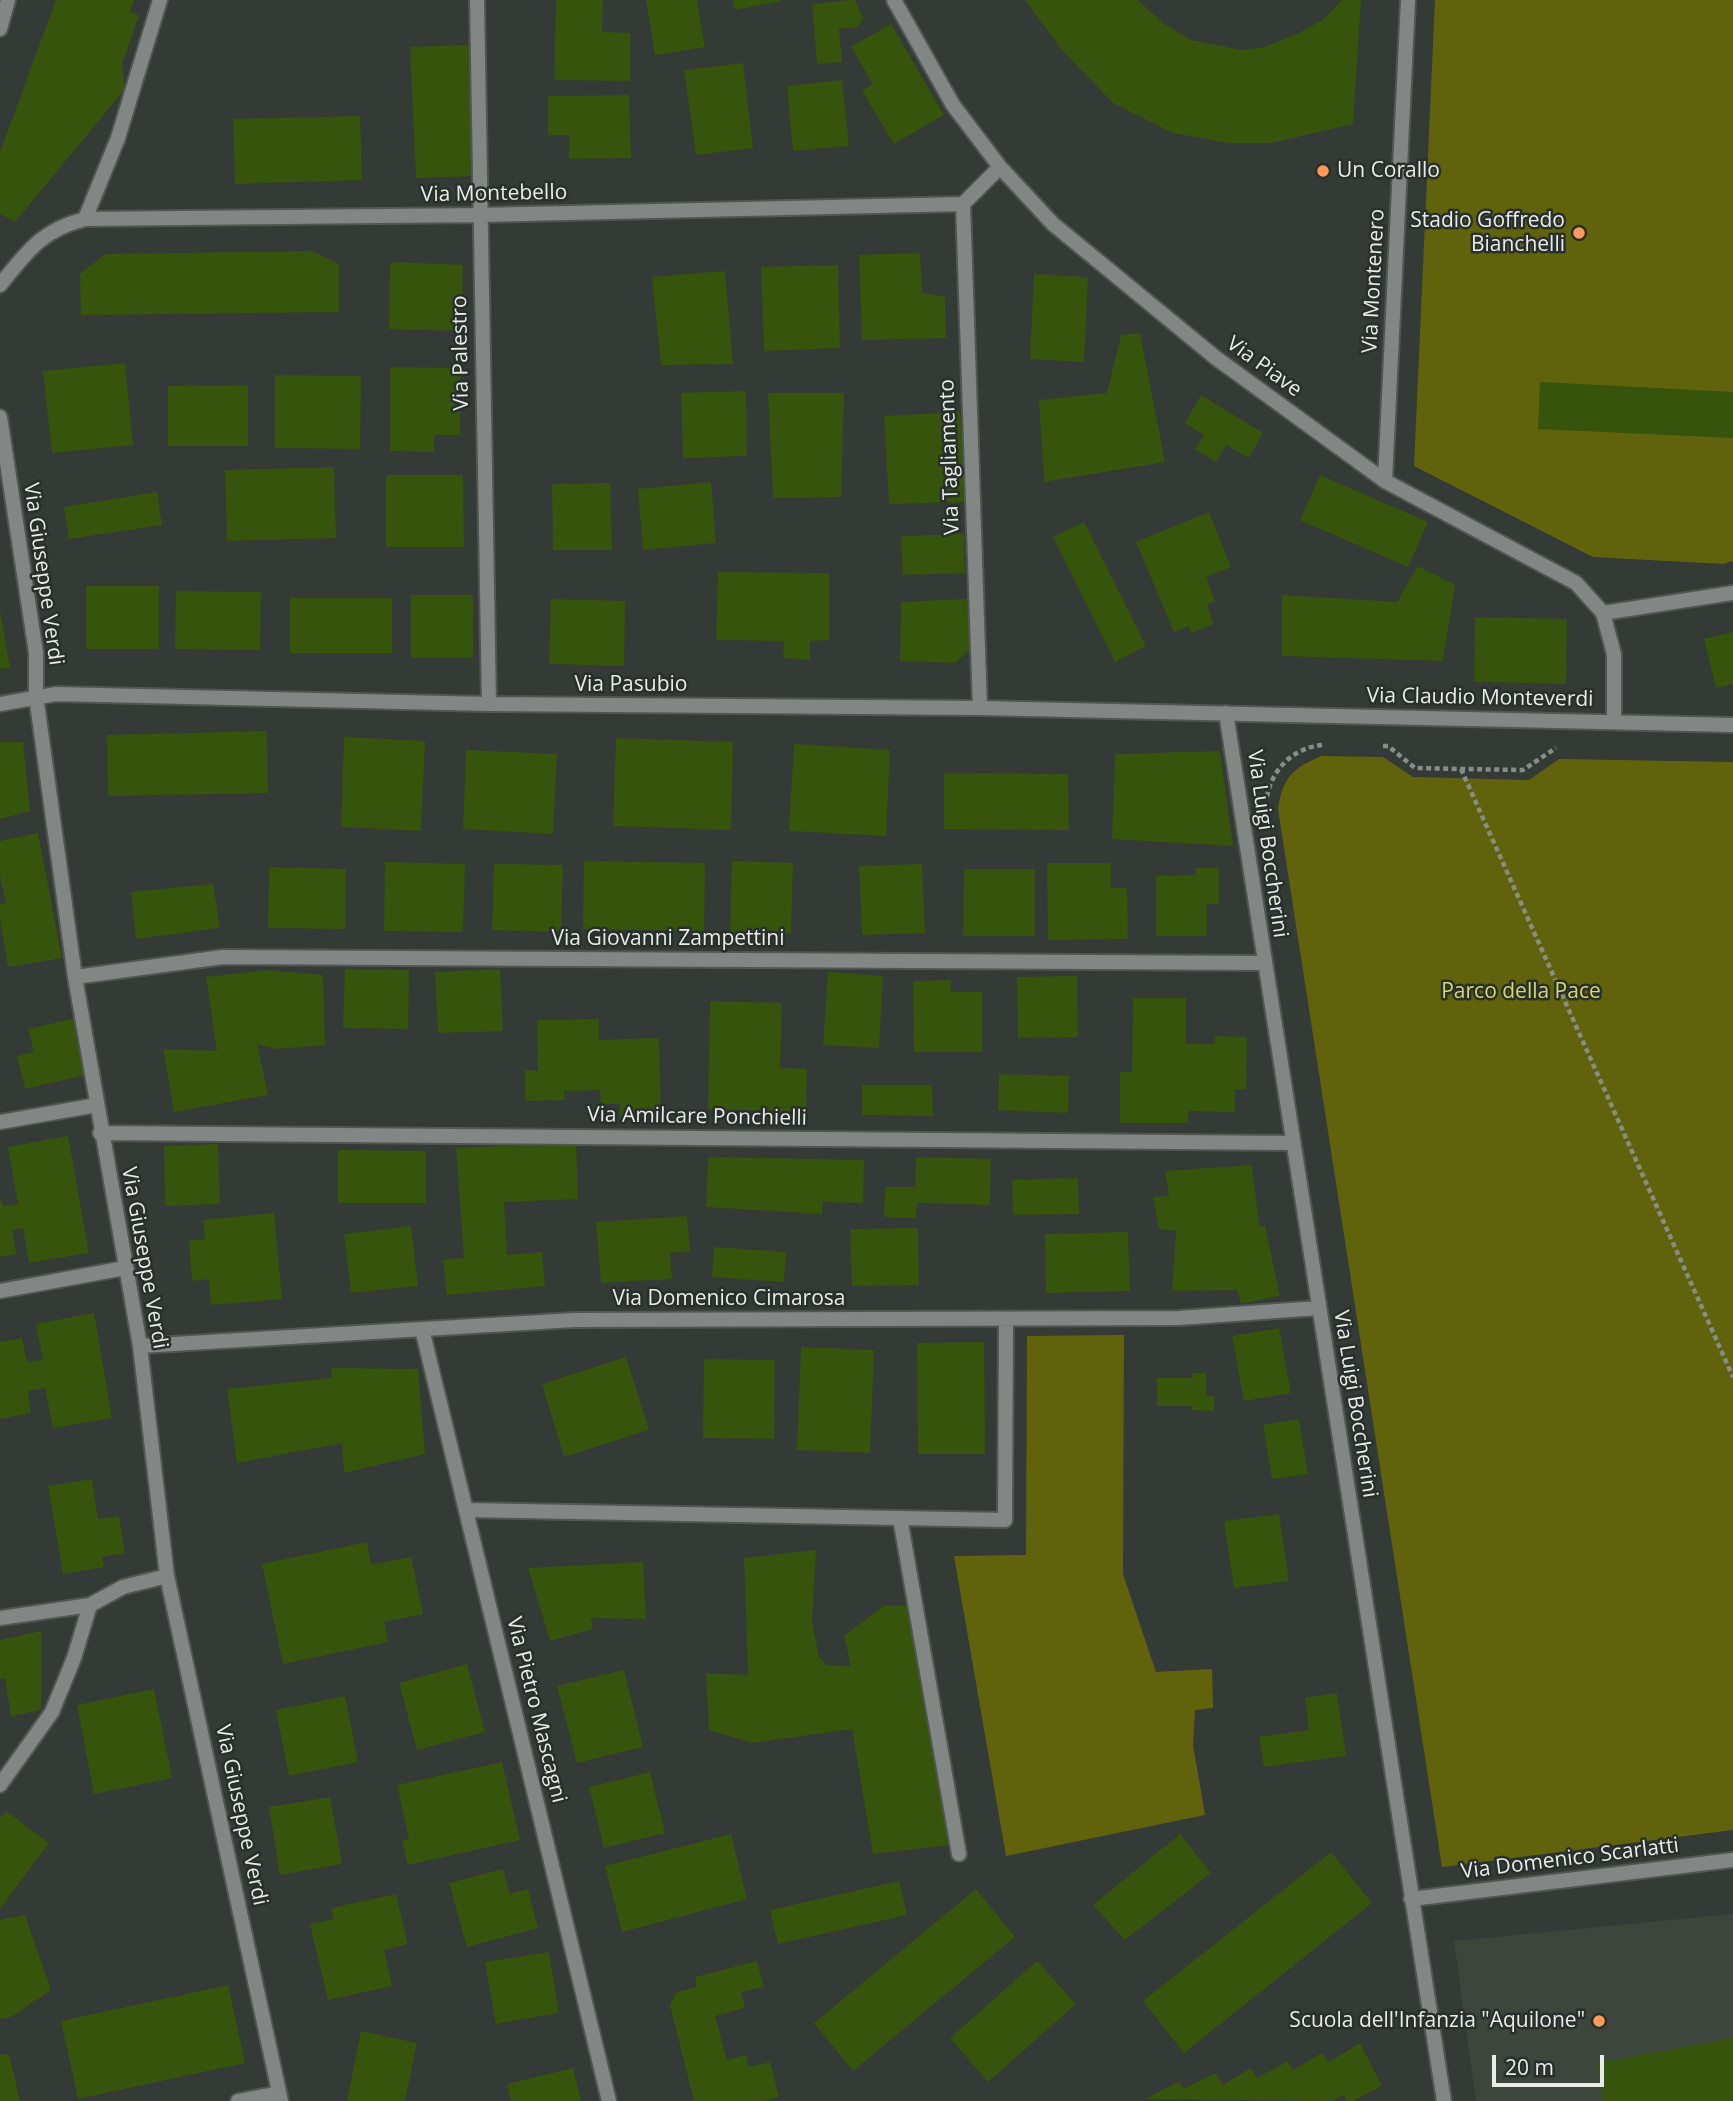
<!DOCTYPE html>
<html>
<head>
<meta charset="utf-8">
<style>
	body { margin:0 }
	#map { position:relative; width:1733px; height:2101px; overflow:hidden; background:#343a35; font-family:"Open Sans",sans-serif }
	canvas { display:block }
	.scale { position:absolute; left:1492px; top:2055px; width:112px; height:32px; box-sizing:border-box; border:4px solid #e8ebe8; border-top:0; padding-left:9px; font-size:21px; line-height:24px; white-space:nowrap; color:#e8ebe8; -webkit-text-stroke:5px #292f2b; paint-order:stroke }
</style>
</head>
<body>
<div id="map">
<canvas width="1733" height="2101"></canvas>
<div class="scale">20 m</div>
</div>
<script>
const ctx = document.querySelector('canvas').getContext('2d');
ctx.lineJoin = 'round';
function paint(path, color) {
  ctx.fillStyle = color;
  ctx.fill(path, 'evenodd');
}
function trace(path, color, width, dash) {
  ctx.strokeStyle = color;
  ctx.lineWidth = width;
  ctx.lineCap = dash ? 'butt' : 'round';
  ctx.setLineDash(dash || []);
  ctx.stroke(path);
}
function label(font, color, halo, rows, align = 'center') {
  ctx.font = font + ' "Open Sans",sans-serif';
  ctx.lineWidth = 5;
  ctx.setLineDash([]);
  ctx.textBaseline = 'middle';
  ctx.strokeStyle = halo;
  ctx.fillStyle = color;
  for (const [text, x, y, turn = 0] of rows) {
    ctx.save();
    ctx.translate(x, y);
    ctx.rotate((+turn || 0) * Math.PI / 180);
    ctx.textAlign = isNaN(turn) ? turn : align;
    if (halo) ctx.strokeText(text, 0, 0);
    ctx.fillText(text, 0, 0);
    ctx.restore();
  }
}
paint(new Path2D(`
	M1733,1914V2101H1476L1454,1941Z`), '#3c463d');
paint(new Path2D(`
	M1435,0H1733V561L1723,564L1593,557L1414,466Z
	M1321,756L1383,757L1413,777L1529,780L1559,759L1733,762V1830L1442,1867L1278,809C1283,777 1292,769 1321,756Z
	M1124,1335L1123,1574L1156,1672L1212,1669L1213,1708L1195,1710L1193,1745L1205,1815L1006,1856L954,1556L1026,1555L1027,1336Z`), '#61630c');
paint(new Path2D(`
	M56,0H134L130,12L139,15L122,64L125,89L15,222L0,214V152Z
	M556,0H603L602,32L630,33V81L554,80Z
	M646,0H697L705,47L655,55Z
	M733,0H780L781,1L735,10Z
	M850,0H855L863,18L858,27L839,29L842,62L817,64L812,4Z
	M1025,0H1138L1164,24L1191,40L1242,50L1265,47L1299,33L1324,19L1342,0H1361L1353,124L1272,143H1227L1173,133L1113,103L1061,49Z
	M891,24L944,115L894,144L862,91L873,84L851,47Z
	M469,45L475,176L416,178L410,47Z
	M743,63L753,148L696,155L684,70Z
	M842,80L849,146L793,151L787,86Z
	M629,95L631,158L569,159V135H548V96Z
	M360,116L362,180L235,184L233,119Z
	M312,251L339,264V312L81,315L80,274L105,254Z
	M920,253L922,293L945,297L946,338L862,340L859,255Z
	M393,262L463,265L461,331L389,329L390,264Z
	M838,265L840,348L764,351L761,267Z
	M725,271L733,364L661,365L652,277Z
	M1034,274L1088,277L1084,362L1030,359Z
	M1140,333L1165,462L1044,482L1039,400L1107,393L1121,335Z
	M125,363L133,445L52,453L43,371Z
	M390,367L460,368V435H434V452L390,451Z
	M275,375L361,376L360,449L275,448Z
	M1540,382L1733,392V438L1538,429Z
	M248,385V446H168V386Z
	M746,391L747,456L683,458L681,393Z
	M768,393H844L841,497L773,498Z
	M1201,395L1263,433L1249,458L1226,445L1216,462L1195,449L1204,435L1185,423Z
	M960,412L967,502L889,504L884,416Z
	M334,467L336,538L227,541L225,470Z
	M386,475H463L464,547H386Z
	M1320,475L1428,522L1408,567L1300,520Z
	M711,482L716,543L643,550L638,489Z
	M610,483L612,550H553L552,484Z
	M157,492L162,525L69,539L64,507Z
	M1209,512L1231,567L1206,577L1215,601L1207,605L1214,624L1191,633L1189,626L1174,632L1136,542Z
	M1084,522L1146,646L1115,662L1053,537Z
	M964,534L965,573L903,575L901,536Z
	M1418,566L1455,585L1443,661L1282,656V595L1397,602Z
	M718,572L829,573V640L810,641V660L783,658L784,641L716,640Z
	M86,586H159V649H86Z
	M176,591L261,592L260,650L175,649Z
	M411,595H473V658H411Z
	M290,598H392V653H290Z
	M551,599L625,601L624,666L549,664Z
	M967,599L971,649L955,663L900,661L901,602Z
	M0,610L10,668L0,669Z
	M1475,617L1567,619L1566,684L1474,682Z
	M1733,632V684L1716,688L1704,639Z
	M267,731L268,793L108,796L107,735Z
	M344,737L425,741L421,831L341,827Z
	M616,738L733,742L731,830L613,826Z
	M0,742H23L30,811L0,819Z
	M794,744L890,750L886,836L789,831Z
	M466,750L557,754L553,834L463,829Z
	M1220,751L1233,846L1112,839L1115,754Z
	M944,773L1068,774L1069,830L944,829Z
	M38,833L62,958L8,967L0,919V904H6L0,875V841Z
	M584,861L705,863L704,931L583,929Z
	M732,861L793,863L791,933L730,932Z
	M385,862L465,864L463,932L384,931Z
	M1047,863H1111V888H1127L1128,939L1048,940Z
	M494,864L563,865L561,932L492,930Z
	M922,864L925,933L862,935L859,866Z
	M269,867L346,869L345,929L268,928Z
	M1195,868H1219V904H1207V936H1156V876L1196,875Z
	M964,869H1035V936H963Z
	M213,884L220,928L136,939L131,892Z
	M345,969L409,970L408,1029L343,1028Z
	M500,969L503,1031L438,1033L435,972Z
	M267,970L323,975L325,1045L276,1049L257,1044L268,1095L174,1112L163,1049L217,1051L206,977Z
	M828,972L883,976L879,1048L823,1045Z
	M1077,976L1078,1037L1018,1038L1017,977Z
	M951,980V992H982V1052H914L913,981Z
	M1133,998H1186V1044H1215V1036L1247,1037L1246,1089H1235V1112L1188,1111V1123H1120V1072H1132Z
	M710,1001L782,1003L780,1068L807,1069L806,1112L708,1109Z
	M76,1018L90,1074L25,1089L17,1056L34,1052L28,1029Z
	M599,1019V1040L659,1038L661,1117L620,1118V1104H601L600,1090L564,1091L565,1100L525,1101V1070L538,1071L537,1020Z
	M999,1074L1069,1076L1068,1113L998,1110Z
	M862,1085H932L933,1116L862,1115Z
	M68,1136L89,1253L29,1263L23,1228L12,1230L17,1254L0,1257V1198L3,1206L18,1204L8,1147Z
	M576,1143L578,1199L504,1202L507,1255L542,1252L545,1286L447,1295L443,1260L464,1258L456,1148Z
	M218,1144L220,1204L165,1206L164,1146Z
	M338,1150L426,1151V1203H338Z
	M708,1157L864,1160L863,1203L823,1202L822,1214L706,1207Z
	M916,1157L991,1159L990,1205L917,1203L916,1218L884,1217L885,1187H915Z
	M1252,1165L1259,1226H1265L1280,1296L1241,1304L1237,1290L1172,1291L1176,1231L1159,1229L1153,1197L1169,1196L1165,1171Z
	M1078,1178L1079,1214L1013,1215L1012,1180Z
	M274,1213L282,1299L211,1305L209,1279L192,1281L189,1241L205,1239L203,1220Z
	M687,1216L690,1251L670,1253L672,1279L601,1283L596,1222Z
	M411,1226L418,1286L351,1293L344,1234Z
	M918,1228L919,1285L852,1286L850,1229Z
	M1128,1232L1130,1291L1046,1293L1045,1234Z
	M714,1247L786,1252L784,1282L712,1277Z
	M94,1313L112,1418L53,1428L45,1388L28,1391L31,1413L0,1419V1342L22,1338L27,1362L43,1360L36,1324Z
	M1279,1328L1291,1393L1244,1401L1232,1336Z
	M984,1342L985,1454H918L917,1343Z
	M801,1347L874,1350L870,1453L797,1450Z
	M626,1357L649,1430L564,1457L542,1384Z
	M704,1359L775,1360L774,1439L703,1438Z
	M331,1368L418,1369L425,1454L344,1473L342,1443L237,1463L227,1389L332,1378Z
	M1192,1373H1206V1396H1214V1411L1192,1410V1406H1157V1378H1193Z
	M1299,1419L1308,1474L1272,1479L1263,1425Z
	M92,1479L98,1519L119,1516L125,1553L102,1557L104,1567L63,1574L48,1486Z
	M1279,1514L1289,1581L1234,1588L1224,1521Z
	M367,1542L371,1565L411,1557L423,1614L384,1622L388,1642L283,1664L262,1564Z
	M816,1550L812,1622L819,1657L827,1665L851,1666L844,1636L885,1605L910,1606L958,1844L873,1854L852,1729L752,1743L709,1730L706,1673L748,1675L744,1558Z
	M643,1562L646,1619L591,1618L593,1629L550,1641L528,1568Z
	M41,1631V1710L11,1716L5,1678L0,1679V1640Z
	M467,1664L485,1732L417,1750L399,1683Z
	M624,1670L643,1747L577,1763L557,1686Z
	M154,1689L172,1778L94,1794L77,1705Z
	M1337,1693L1346,1756L1264,1767L1259,1737L1309,1730L1305,1698Z
	M345,1696L358,1762L289,1776L276,1710Z
	M502,1762L520,1840L408,1865L402,1841L409,1839L397,1785Z
	M650,1772L665,1833L604,1848L589,1787Z
	M330,1797L342,1864L280,1875L269,1807Z
	M6,1811L49,1843L0,1909V1818Z
	M731,1834L747,1899L622,1932L605,1866Z
	M1180,1834L1211,1873L1125,1940L1093,1905Z
	M1331,1852L1372,1903L1184,2053L1143,2001Z
	M503,1869L510,1894L528,1889L538,1928L467,1947L449,1883Z
	M899,1881L907,1915L778,1944L770,1910Z
	M976,1889L1015,1937L853,2071L814,2023Z
	M396,1894L408,1944L384,1950L392,1986L328,2000L310,1924L334,1919L331,1908Z
	M25,1915L51,1990L11,2017L0,2019V1920Z
	M549,1952L559,2013L496,2024L485,1962Z
	M757,1961L764,1987L741,1992L745,2008L715,2016L727,2060L746,2055L749,2067L770,2062L779,2097L764,2101H694L670,2005L677,1992L697,1987L695,1977Z
	M1037,1961L1076,2004L988,2082L950,2038Z
	M228,1985L245,2063L78,2099L61,2021Z
	M361,2031L417,2043L405,2101H347Z
	M1733,2038V2101H1603L1597,2063Z
	M1360,2043L1382,2086L1353,2101H1346L1344,2095L1332,2101L1146,2099L1179,2081L1184,2089L1215,2073L1223,2085L1251,2068L1257,2078L1288,2061L1293,2070L1322,2053L1329,2062Z
	M9,2054L20,2101H0V2055Z
	M573,2068L581,2101H511L507,2084Z`), '#36540c');
const service = new Path2D(`
	M0,1122L97,1105`);
const minor = new Path2D(`
	M477,0L489,704
	M894,0L953,105L1000,167L1053,224L1216,358L1385,481L1576,583L1603,613L1614,654V722
	M0,29L8,0
	M963,204L980,708
	M85,219L118,138L160,0
	M0,285C28,251 40,231 85,219L480,215L963,204L1000,167
	M0,417L36,653V696L75,977L140,1346L167,1576L281,2101
	M1385,481L1408,0
	M1603,613L1733,593
	M0,704L56,694L489,704L980,708L1733,725
	M1226,713L1444,2101
	M75,977L223,957L1263,963
	M100,1133L1293,1143
	M0,1291L125,1268
	M422,1329L609,2101
	M140,1346L574,1320L1179,1318L1319,1308
	M466,1510L1005,1520L1006,1319
	M900,1518L959,1854
	M0,1618L90,1605L123,1587L167,1576
	M0,1785L52,1712L74,1658L90,1605
	M1411,1899L1733,1860
	M238,2101L279,2093`);
trace(service, '#515652', 18);
trace(minor, '#515652', 18);
trace(new Path2D(`
	M1383,746H1388L1415,768L1461,769L1523,770L1556,748
	M1461,769L1733,1377
	M1267,797C1272,769 1293,748 1322,745`), '#888d89', 4.5, [5, 3.5]);
trace(service, '#828685', 14);
trace(minor, '#828685', 14);
for (const [x, y, r, color] of [
	[1323,171,7,"#ff9a5b"],
	[1579,233,7,"#ff9a5b"],
	[1599,2021,7,"#ff9a5b"]
]) {
  const dot = new Path2D();
  dot.arc(x, y, r, 0, 2 * Math.PI);
  ctx.fillStyle = color;
  ctx.fill(dot);
  trace(dot, '#292f2b', 2.5);
}
label('21px', '#e8ebe8', '#292f2b', [
	["Un Corallo",1337,171,"left"],
	["Stadio Goffredo",1565,221],
	["Bianchelli",1565,245],
	["Scuola dell'Infanzia \"Aquilone\"",1585,2021]
], 'right');
label('21px', '#e8ebe8', '#292f2b', [
	["Via Montebello",494,194,-1],
	["Via Montenero",1374,281,-87],
	["Via Palestro",461,353,-91],
	["Via Piave",1264,367,36],
	["Via Tagliamento",950,457,-92],
	["Via Giuseppe Verdi",43,574,82],
	["Via Pasubio",631,685],
	["Via Claudio Monteverdi",1480,698,1],
	["Via Luigi Boccherini",1267,844,82],
	["Via Giovanni Zampettini",668,939],
	["Via Amilcare Ponchielli",697,1117,1],
	["Via Giuseppe Verdi",144,1258,80],
	["Via Domenico Cimarosa",729,1299],
	["Via Luigi Boccherini",1355,1404,81],
	["Via Pietro Mascagni",536,1710,76],
	["Via Giuseppe Verdi",241,1815,78],
	["Via Domenico Scarlatti",1570,1859,-7]
]);
label('21px', '#d5d96d', '#292f2b', [
	["Parco della Pace",1521,992]
]);
</script>
</body>
</html>
